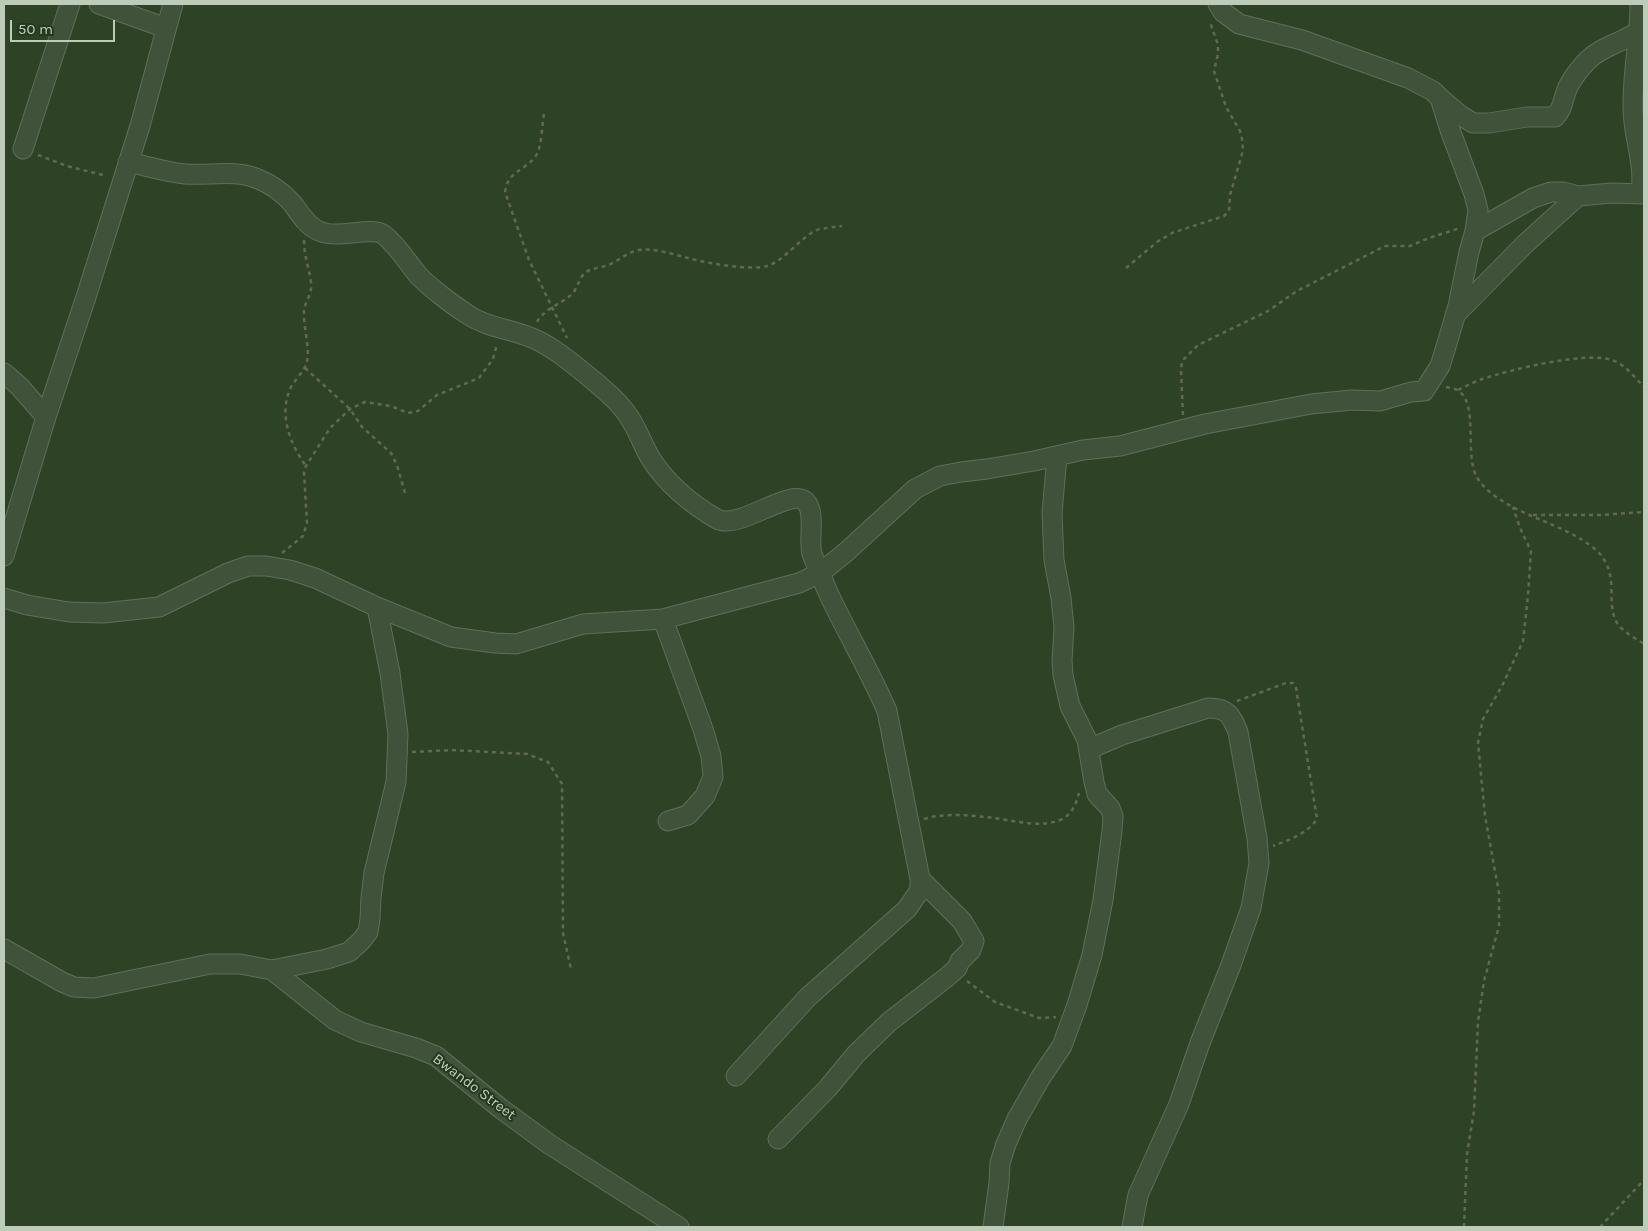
<!DOCTYPE html>
<html>
<head>
<meta charset="utf-8">
<style>
	body { margin:0 }
	#map { position:relative; width:1648px; height:1231px; overflow:hidden; background:#2e4326; font-family:Karla,sans-serif }
	canvas { display:block }
	.frame { position:absolute; inset:0; border:5px solid #bcccb8; pointer-events:none }
	.scale { position:absolute; left:10px; top:20px; width:105px; height:22px; box-sizing:border-box; border:2px solid #bcccb8; border-top:0; padding-left:6px; font-size:15px; line-height:18px; white-space:nowrap; color:#bcccb8; -webkit-text-stroke:4px #25381f; paint-order:stroke }
</style>
</head>
<body>
<div id="map">
<canvas width="1648" height="1231"></canvas>
<div class="frame"></div>
<div class="scale">50 m</div>
</div>
<script>
const ctx = document.querySelector('canvas').getContext('2d');
ctx.lineJoin = 'round';
function trace(path, color, width, dash) {
  ctx.strokeStyle = color;
  ctx.lineWidth = width;
  ctx.lineCap = dash ? 'butt' : 'round';
  ctx.setLineDash(dash || []);
  ctx.stroke(path);
}
function label(font, color, halo, rows, align = 'center') {
  ctx.font = font + ' Karla,sans-serif';
  ctx.lineWidth = 4;
  ctx.setLineDash([]);
  ctx.textBaseline = 'middle';
  ctx.strokeStyle = halo;
  ctx.fillStyle = color;
  for (const [text, x, y, turn = 0] of rows) {
    ctx.save();
    ctx.translate(x, y);
    ctx.rotate((+turn || 0) * Math.PI / 180);
    ctx.textAlign = isNaN(turn) ? turn : align;
    if (halo) ctx.strokeText(text, 0, 0);
    ctx.fillText(text, 0, 0);
    ctx.restore();
  }
}
const minor = new Path2D(`
	M99,4L166,28
	M1640,4C1640,40 1632,75 1633,110C1634,141 1645,161 1641,194
	M1440,98L1460,115L1473,123H1489L1527,117H1555C1564,108 1563,96 1569,85C1574,76 1581,67 1588,60C1604,44 1629,42 1644,26
	M23,149L70,4
	M128,162C147,166 166,172 185,174C209,176 235,169 258,179C271,184 283,193 292,203C299,212 306,225 317,230C336,241 371,225 384,235C398,246 407,262 418,275C429,287 453,305 467,314C484,326 508,329 527,336C548,343 571,362 588,376C602,388 619,401 629,417C638,430 643,446 651,459C666,483 692,505 717,519C739,531 791,486 806,502C816,513 808,539 812,554C816,565 822,577 826,588C845,630 869,669 887,711L920,879V890L907,909L808,997L736,1076
	M1475,231L1533,198L1551,192H1564L1578,196L1612,193L1644,194
	M1455,315L1525,244L1578,196
	M4,373L20,387L46,417
	M4,556L46,417L86,297L140,126L173,4
	M4,598L27,605L69,612L103,613L159,607L228,573L248,566H266L290,570L315,578L377,607L451,637L495,643L516,644L583,624L663,619L799,583L820,573L845,553L915,489L940,476L961,472L987,469L1034,461L1083,450L1120,446L1205,424L1311,404L1352,400L1380,401L1411,392L1424,391L1440,366L1448,340L1458,306L1469,252L1475,231L1478,210L1474,194L1450,130L1440,98L1433,91L1408,78L1302,40L1239,24L1223,12L1218,4
	M663,619L703,729L711,756L713,777L705,796L688,815L668,821
	M1089,749L1122,735L1208,708C1228,708 1231,715 1238,732L1257,838L1259,863L1251,908L1231,965L1200,1043L1179,1104L1138,1195L1132,1227
	M4,949L62,982L74,987L94,988L210,964H240L272,970L335,1020L361,1032L416,1048L436,1056L500,1108L549,1144L679,1227
	M272,970L327,959L349,952L361,941L368,932L370,919L371,898L374,873L396,782L398,734L390,673L377,607
	M778,1139L828,1088L856,1054L889,1022L947,977L957,968L960,961L971,950L974,941L962,921L920,879
	M993,1227L999,1183L1000,1163L1006,1144L1017,1119L1041,1077L1062,1046L1077,1005L1092,955L1103,900L1112,831L1113,816L1110,808L1097,794L1094,782L1087,740L1070,706L1063,675L1062,661L1064,627L1061,598L1054,560L1052,513L1057,456`);
trace(minor, '#5f6f59', 21);
trace(new Path2D(`
	M544,114C542,124 542,149 535,157C524,171 508,171 505,192L529,260L567,338
	M38,155L67,166L107,176
	M1644,233V255
	M304,240C304,257 309,267 311,282C313,293 305,301 304,311C303,326 310,347 307,361C305,371 296,378 291,387C278,414 290,444 306,466
	M1126,268L1157,242L1172,233L1224,216L1229,211L1230,195L1242,154L1243,143L1240,131L1226,107L1214,71L1218,54V45L1210,22
	M537,322C545,308 560,305 572,294C578,288 579,277 586,272C592,268 601,268 608,265C619,261 627,252 639,250C655,248 672,254 688,258C706,263 749,271 767,266C782,262 799,240 813,232L819,229L842,226
	M305,368L350,409L362,427L391,453L397,465L405,493
	M1446,387C1449,388 1454,388 1457,390C1480,402 1463,457 1478,479C1497,508 1549,520 1579,538C1586,542 1595,548 1600,554C1620,578 1605,603 1617,623C1623,632 1635,638 1644,644
	M1458,390C1466,386 1474,382 1482,379C1510,370 1585,351 1612,360C1625,364 1635,378 1644,387
	M1183,415L1181,371L1182,361L1198,345L1268,311L1297,291L1385,246H1410L1429,238L1460,228
	M1533,515H1600L1644,512
	M282,553L303,536L307,523L304,472L306,466L330,428L350,409L365,402L391,406L408,413L418,411L437,395L479,378L493,359L497,344
	M1237,701L1286,683H1293L1296,688L1317,819C1307,834 1289,840 1273,846
	M412,752L452,750L527,754L548,762L562,784L563,933L571,969
	M924,819C943,813 966,815 986,817C1009,819 1037,829 1060,820C1072,815 1076,804 1079,793
	M967,981L995,1002L1039,1018L1056,1017
	M1464,1227L1467,1154L1474,1111L1478,1022L1484,981L1499,926V893L1485,816L1478,743L1483,719L1502,686L1523,641L1528,595L1531,551L1520,528L1513,507
	M1600,1227L1644,1180`), '#616950', 2.5, [4, 4]);
trace(minor, '#41523b', 19);
label('15px', '#bcccb8', '#25381f', [
	["Bwando Street",474,1087,37]
]);
</script>
</body>
</html>
